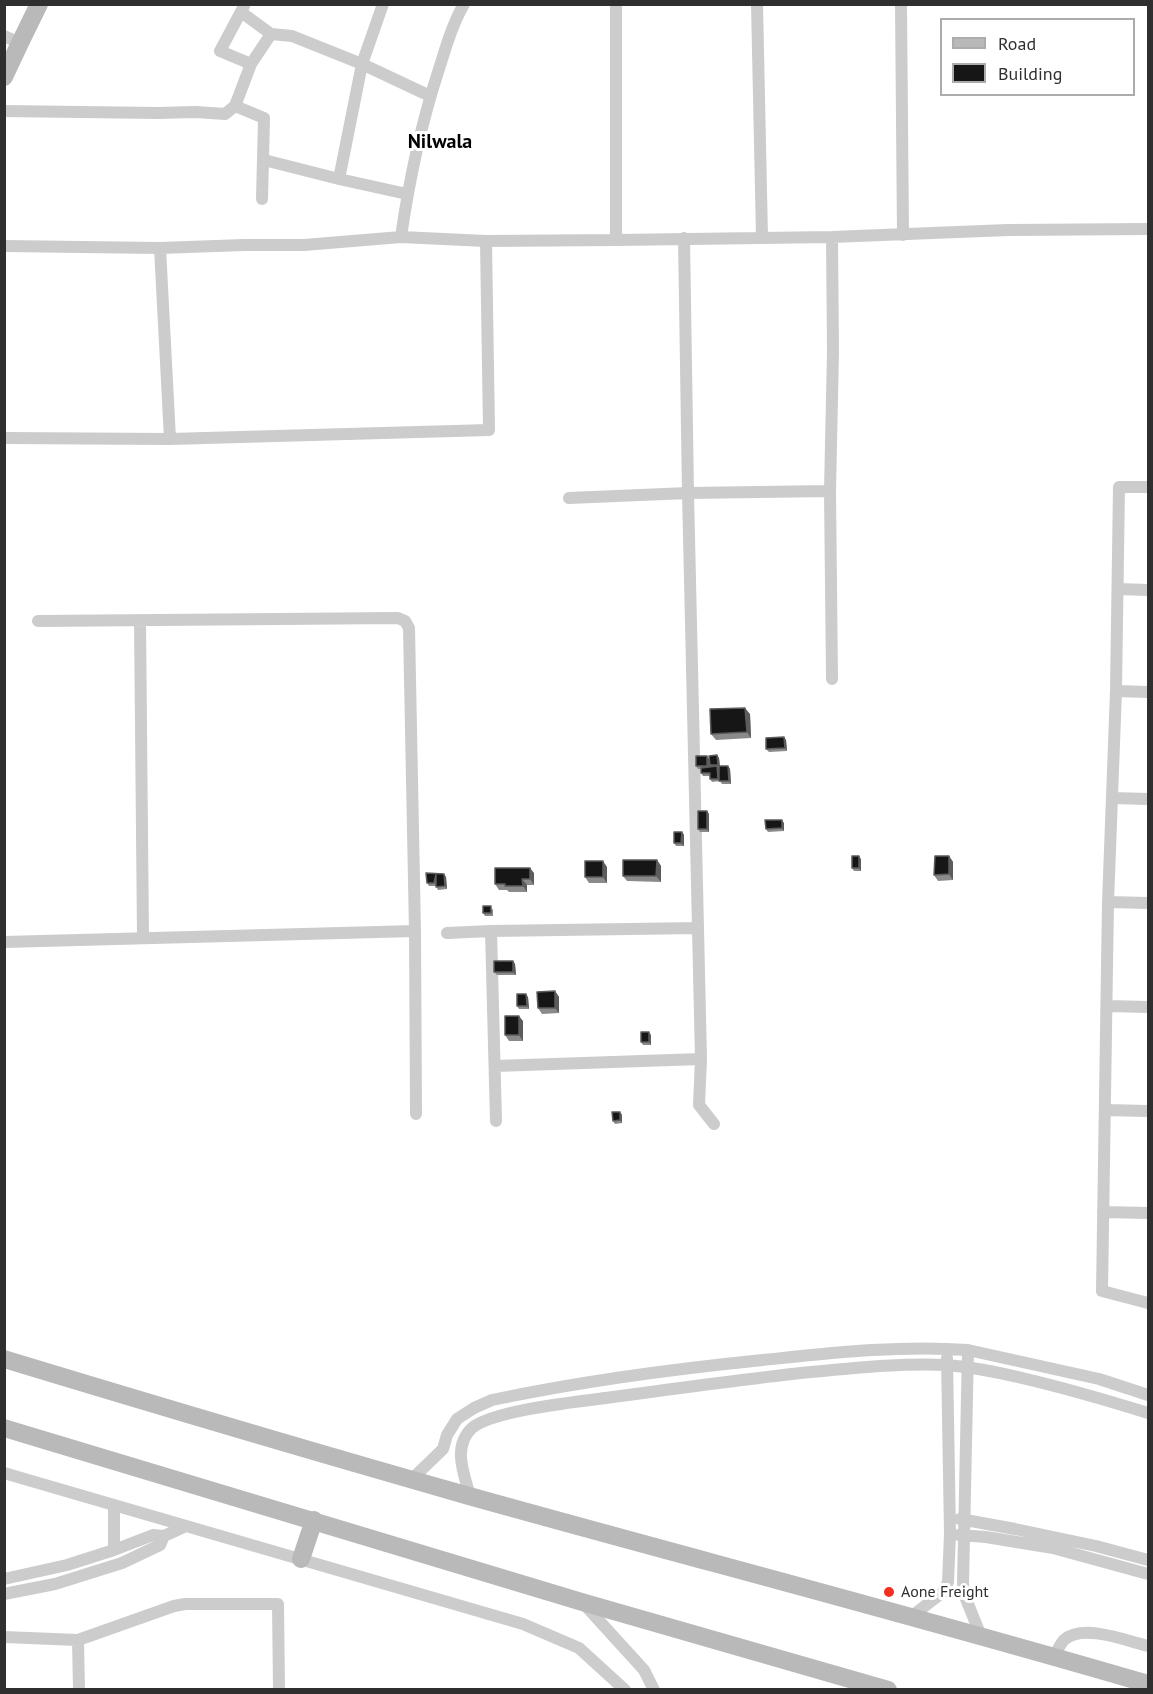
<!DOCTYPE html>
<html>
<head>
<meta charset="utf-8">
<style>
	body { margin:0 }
	#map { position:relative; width:1153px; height:1694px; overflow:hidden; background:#fff; font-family:"PT Sans",sans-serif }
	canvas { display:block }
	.frame { position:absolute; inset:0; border:6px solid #2f2f2f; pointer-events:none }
	.legend { position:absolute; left:940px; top:18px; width:195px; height:78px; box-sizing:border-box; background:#fff; border:2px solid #acacac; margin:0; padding:8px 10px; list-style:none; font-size:18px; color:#2f2f2f }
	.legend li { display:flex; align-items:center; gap:12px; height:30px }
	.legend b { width:30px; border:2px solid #acacac }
</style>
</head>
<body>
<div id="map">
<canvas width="1153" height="1694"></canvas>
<div class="frame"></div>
<ul class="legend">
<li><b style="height:8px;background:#b9b9b9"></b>Road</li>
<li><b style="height:16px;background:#161616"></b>Building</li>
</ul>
</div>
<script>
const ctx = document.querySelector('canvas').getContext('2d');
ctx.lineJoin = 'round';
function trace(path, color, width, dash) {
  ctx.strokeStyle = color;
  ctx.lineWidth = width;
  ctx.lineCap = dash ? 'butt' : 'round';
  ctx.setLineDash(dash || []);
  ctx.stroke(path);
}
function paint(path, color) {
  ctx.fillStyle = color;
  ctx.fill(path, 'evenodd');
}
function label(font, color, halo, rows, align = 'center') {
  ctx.font = font + ' "PT Sans",sans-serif';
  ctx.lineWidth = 6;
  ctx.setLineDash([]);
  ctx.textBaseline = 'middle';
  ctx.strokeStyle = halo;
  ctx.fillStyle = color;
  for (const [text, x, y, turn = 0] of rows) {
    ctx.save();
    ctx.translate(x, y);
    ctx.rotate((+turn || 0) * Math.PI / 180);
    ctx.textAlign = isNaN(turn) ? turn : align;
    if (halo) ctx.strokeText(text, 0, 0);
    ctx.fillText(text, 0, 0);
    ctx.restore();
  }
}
trace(new Path2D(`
	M616,4V240
	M757,4L762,237
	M901,4L903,235
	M244,6L220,51L251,64
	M241,12L271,34L292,36L362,64L430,96
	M4,36L20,43
	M235,106L264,118L262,199
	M4,111L157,113L196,112L225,114L235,106L251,64L271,34
	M264,160L339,179L407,194
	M339,179L362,64L383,4
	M401,237C409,181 421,124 439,69C446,47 452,25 464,4
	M832,237L833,352L830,491L832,679
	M684,238L688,493L701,1059L699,1105L714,1124
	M4,246L160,248L244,245H304L401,237L486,241L616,240L832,237L1008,230L1148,229
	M160,248L170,439
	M4,438L170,439L489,430L486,241
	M1148,487H1119L1116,691L1108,902L1102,1291L1148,1303
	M569,498L688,493L830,491
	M1118,589L1148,590
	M140,620L143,938
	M38,621L398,618L405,621L409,628L415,931L416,1114
	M1116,691L1148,692
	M1112,798L1148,799
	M1108,902L1148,903
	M491,931L496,1121
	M447,933L491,931L698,928
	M4,942L415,931
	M1107,1006L1148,1007
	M495,1066L701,1059
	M1105,1110L1148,1111
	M1103,1212L1148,1213
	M968,1350L963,1584L964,1594L981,1636
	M4,1473L523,1624L579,1648L625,1690
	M412,1479L443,1449L447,1435L457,1419L474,1408L492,1400C582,1381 673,1369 763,1360C831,1353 900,1345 968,1350L1099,1379L1148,1395
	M470,1496C464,1474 452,1447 472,1428C493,1410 583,1401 613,1397C679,1388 744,1379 811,1372C855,1368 901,1363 946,1365C972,1367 997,1372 1022,1378C1065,1388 1106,1400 1148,1413
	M114,1505V1550
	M960,1519L1015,1529L1096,1546L1148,1560
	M959,1535L986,1537L1053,1548L1148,1574
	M4,1579L67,1565L114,1550L153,1535L164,1536L186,1526
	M4,1594L55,1584L122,1563L160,1545L164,1536
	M583,1603L644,1670L654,1690
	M912,1616L943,1592L948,1582L950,1534L947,1358
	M4,1637L78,1640L174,1606L185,1604H278L279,1690
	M78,1640L79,1690
	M1054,1656C1057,1652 1060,1644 1064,1640C1083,1623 1127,1641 1148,1646`), '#ccc', 12);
trace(new Path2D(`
	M4,77L20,43L39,4
	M4,1359C159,1406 314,1452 469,1496C695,1559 923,1618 1148,1684
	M4,1428L582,1602L888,1690
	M301,1559L314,1520`), '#b9b9b9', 18);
paint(new Path2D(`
	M750,714L751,738L716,740L711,734Z
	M784,737L786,740L787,751L769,752L766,749Z
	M717,755L719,758L720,766H728L730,769L731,784H722L720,781L712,782L710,779V776H703L701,773V769H698L696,766L709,759Z
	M707,811L709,814V832H700L698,829Z
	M784,823V831L768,832L766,829Z
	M682,832L684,835V846H676L674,843Z
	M949,856L953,862V880L938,881L934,875Z
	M861,859V871H854L852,868Z
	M657,860L661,866V882L627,881L623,876Z
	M607,867V883H589L585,877Z
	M534,873V885H527V892H509L507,890H499L495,884Z
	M444,874L446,877L447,889L438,890L436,886H429L427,883Z
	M493,909V916H485L483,913Z
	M513,961L515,964L516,975H497L494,972Z
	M555,991L559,997V1013L542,1014L538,1008Z
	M528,997L529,1009H519L517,1006Z
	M523,1021V1041H509L505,1035Z
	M651,1035V1045H643L641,1042Z
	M620,1112L622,1115V1123L615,1124L613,1121Z`), '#8a8a8a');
paint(new Path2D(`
	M745,708L750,714L751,738L747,732Z
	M784,737L786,740L787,751L785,748Z
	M717,755L719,758L720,768L718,765Z
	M707,756L709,759L710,769L707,766Z
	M717,766L719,769L720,782L718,779Z
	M728,766L730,769L731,784L729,781Z
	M707,811L709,814V832L707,829Z
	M782,820L784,823V831L782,828Z
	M682,832L684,835V846L681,843Z
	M859,856L861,859V871L859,868Z
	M949,856L953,862V880L949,874Z
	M657,860L661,866V882L656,876Z
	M603,861L607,867V883L603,877Z
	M530,868L534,873V885L530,879Z
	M444,874L446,877L447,889L445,886Z
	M522,879L527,885V892L523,886Z
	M513,961L515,964L516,975L513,972Z
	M555,991L559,997V1013L555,1008Z
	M526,994L528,997L529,1009L527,1006Z
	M519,1016L523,1021V1041L519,1035Z
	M649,1032L651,1035V1045L649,1042Z
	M620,1112L622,1115V1123L620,1120Z`), '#5c5c5c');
const building = new Path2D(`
	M745,708L747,732L711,734L710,709Z
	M784,737L785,748L766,749V738Z
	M717,755L718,765H710L709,756Z
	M696,756H707V766H696Z
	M717,766L718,779H710V773H701V768Z
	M719,766H728L729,781H719Z
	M698,811H707V829H698Z
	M765,820H782V828L766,829Z
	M674,832H682L681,843H674Z
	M852,856H859V868H852Z
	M935,856H949V874L934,875Z
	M623,860H657L656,876H623Z
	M585,861H603V877H585Z
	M495,868H530V879H522L523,886H505V884H495Z
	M426,873L444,874L445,886L436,887V874L434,883H427Z
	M483,906H491V913H483Z
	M494,961H513V972H494Z
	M555,991V1008H538L537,992Z
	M517,994H526L527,1006H517Z
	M505,1016H519V1035H505Z
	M641,1032H649V1042H641Z
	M612,1112H620V1120L613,1121Z`);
paint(building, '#161616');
trace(building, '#5c5c5c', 1.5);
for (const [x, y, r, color] of [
	[889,1592,6,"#f42f22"]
]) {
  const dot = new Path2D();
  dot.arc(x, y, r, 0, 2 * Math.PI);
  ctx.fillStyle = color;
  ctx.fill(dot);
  trace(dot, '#fff', 2);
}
label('16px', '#2f2f2f', '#fff', [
	["Aone Freight",901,1592]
], 'left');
label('bold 20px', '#000', '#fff', [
	["Nilwala",440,142]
]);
</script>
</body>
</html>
